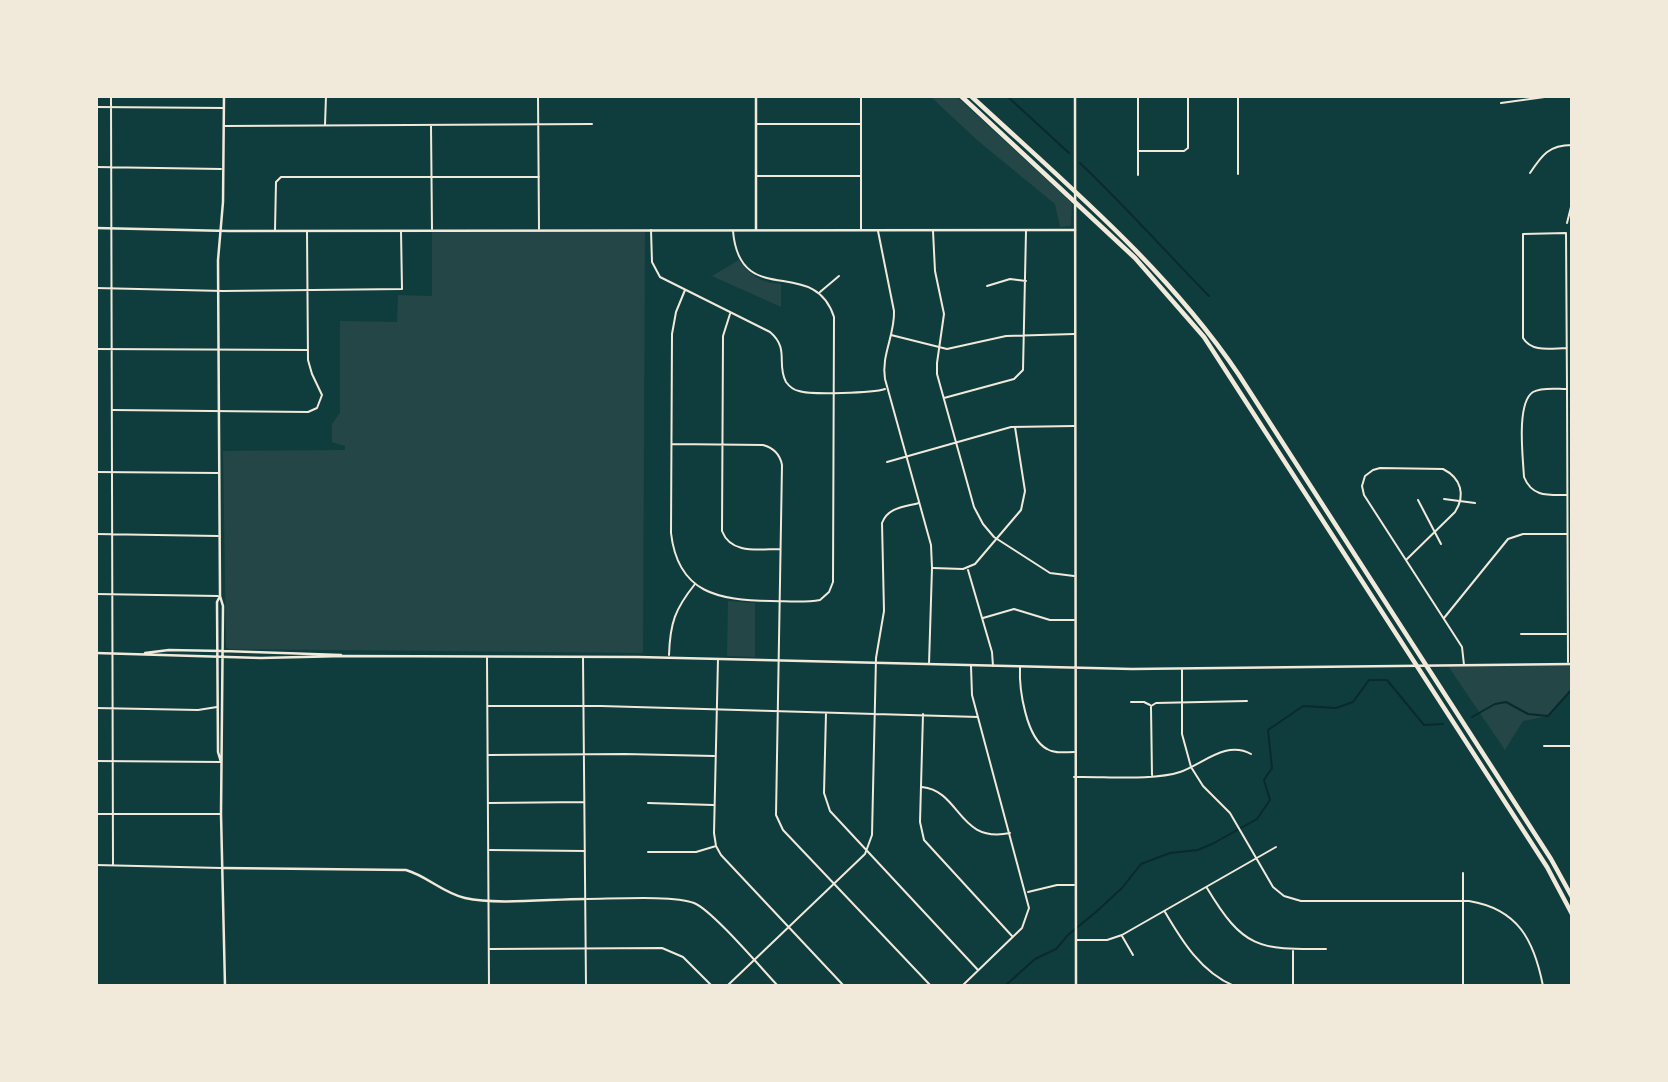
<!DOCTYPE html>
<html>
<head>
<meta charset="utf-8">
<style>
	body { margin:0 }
	#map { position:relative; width:1668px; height:1082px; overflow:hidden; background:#0f3d3e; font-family:Figtree,sans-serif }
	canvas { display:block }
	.frame { position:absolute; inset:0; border:98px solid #f1e9da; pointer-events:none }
</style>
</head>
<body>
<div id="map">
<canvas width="1668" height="1082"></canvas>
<div class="frame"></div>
</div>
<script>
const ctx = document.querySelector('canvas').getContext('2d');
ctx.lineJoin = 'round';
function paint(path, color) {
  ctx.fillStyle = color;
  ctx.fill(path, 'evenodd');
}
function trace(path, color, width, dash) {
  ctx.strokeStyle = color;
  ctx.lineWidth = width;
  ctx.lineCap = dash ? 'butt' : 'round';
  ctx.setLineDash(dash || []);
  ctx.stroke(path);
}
paint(new Path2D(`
	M930,96H956L1072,203L1071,226L1060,227L1055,204L977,140Z
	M432,232H645L643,653L229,649L226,647L223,451L345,450V446L332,442V424L340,413V321L397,322L398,295L432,296Z
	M739,260C749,275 762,283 781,284V307L712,276Z
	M728,601L755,603V657L727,656Z
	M1572,664V689L1548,716L1523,721L1505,750L1448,666Z`), '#244646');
trace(new Path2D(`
	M1007,96L1069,153
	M1080,163C1125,206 1166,252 1209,296
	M1472,717L1495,704L1506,702L1528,714L1548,716L1572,689
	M1005,986L1035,959L1056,949L1068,935L1096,912L1122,888L1141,864L1170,853L1198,850L1214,843L1257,819L1270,800L1264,780L1272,768L1268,730L1303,706L1336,708L1353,702L1369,680H1387L1424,725L1443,724`), '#0a2a2b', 2);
trace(new Path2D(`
	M111,96L113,865
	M538,96L539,229
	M1238,96V174
	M1501,103L1552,96
	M96,107L224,108
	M757,124H860
	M325,125L326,96
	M225,126L592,124
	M431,126L432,229
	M1138,151H1184L1188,148V96
	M96,167L221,169
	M1530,173C1542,155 1549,145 1572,145
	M1138,175V96
	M757,176H860
	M1567,223L1572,203
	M861,229V96
	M275,230L276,182L281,177H539
	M651,230L652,262L660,277L770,332C790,349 776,364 786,382C789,386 793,390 799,391C811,395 873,393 885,389
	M878,231L894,311C895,335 881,355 885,379L931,545L932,568L929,664
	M933,231L935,271L944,314L937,363V374L974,507L983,524L994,537L1050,573L1074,576
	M987,286L1010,279L1026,281
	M96,288L223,291L402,289L401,231
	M685,290L676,312L672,334L671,533C678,594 719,600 771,601C786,601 804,603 820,600L829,592L833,582L834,317C814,254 740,311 733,231
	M820,292L839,276
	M730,314L723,336L722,531C731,555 760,549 780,549
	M891,335L947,349L1006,336L1074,334
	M1567,348C1552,348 1532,353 1523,338V234L1566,233L1567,389L1568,662
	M96,349L308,350
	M1566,389C1556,389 1542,387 1533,392C1516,403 1523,458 1524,477C1532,497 1548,495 1566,495
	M944,398L1014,379L1023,370L1026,231
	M113,410L308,412L317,408L322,395L312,374L308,360L307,231
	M672,444L763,445C774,448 780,454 782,465L776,815L783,830L931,986
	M887,462L1011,427L1074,426
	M96,472L218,473
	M1444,499L1475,503
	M1418,500L1441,544
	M96,534L218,536
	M1406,560L1455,512C1466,495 1461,478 1443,469L1380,468L1373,470L1365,476L1362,486L1364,495L1462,647L1464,665
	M933,568L963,569L975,564L1021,510L1025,491L1015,427
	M968,570L992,652L993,666
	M96,594L218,596
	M983,618L1014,609L1050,620H1074
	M1444,618L1508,539L1523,534H1567
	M1521,634H1566
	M669,655C670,623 675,609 695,584
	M487,658L489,986
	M583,658L586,986
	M718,659L714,833L716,846L721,855L844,986
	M1020,667C1019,689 1026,738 1047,749C1055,754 1065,752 1074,752
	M1182,670V734L1191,767L1203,786L1230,813L1273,887L1284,896L1301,901H1469C1518,909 1534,940 1543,986
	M1131,702H1144L1150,705
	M488,706H601L978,717
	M1151,706L1156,703L1247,701
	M1151,707L1152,775
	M96,708L198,710L217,707
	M826,713L824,793L830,811L978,970
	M923,714L920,822L924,840L1012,936
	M1544,746H1572
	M489,755L625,754L714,756
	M96,761L221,762
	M1074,777C1103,776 1153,781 1180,772C1203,764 1226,740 1251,754
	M922,787C961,791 958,844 1010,833
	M489,803L584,802
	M648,803L713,805
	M96,814H221
	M490,850L585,851
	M648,852H696L716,846
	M96,865L221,868
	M1463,873V986
	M1207,888C1243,948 1258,950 1326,949
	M1028,892L1057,885H1074
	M587,899C611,899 674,895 694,903C712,910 761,968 778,986
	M1165,912C1182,941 1201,972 1234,986
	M1122,936L1133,955
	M1077,940H1107L1122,935L1276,847
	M490,949L662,948L683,957L712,986
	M1293,951V986
	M727,986L865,854L872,835L876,658L884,611L882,523C888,507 905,507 919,503
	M962,986L1022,928L1029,908L972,695L971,666`), '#f1e9da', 2);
trace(new Path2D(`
	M756,97V230
	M96,228L229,231L1075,230
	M222,868L406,870C427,876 443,893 465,898C497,905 550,899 585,899`), '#f1e9da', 2.5);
trace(new Path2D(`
	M1075,96L1076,986
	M220,596L223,606L221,814L225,986
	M96,653L261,658L344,656L638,657L1132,669L1572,664
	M145,653L169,650L223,651L341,655
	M221,762L218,752L217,602L220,596L218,260L223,202L224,96`), '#f1e9da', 2.5);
trace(new Path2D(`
	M961,96L1135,258L1204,337L1547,867L1572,914
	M971,96C1067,185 1165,266 1239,375L1551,859L1572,897`), '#f1e9da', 4.5);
</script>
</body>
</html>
